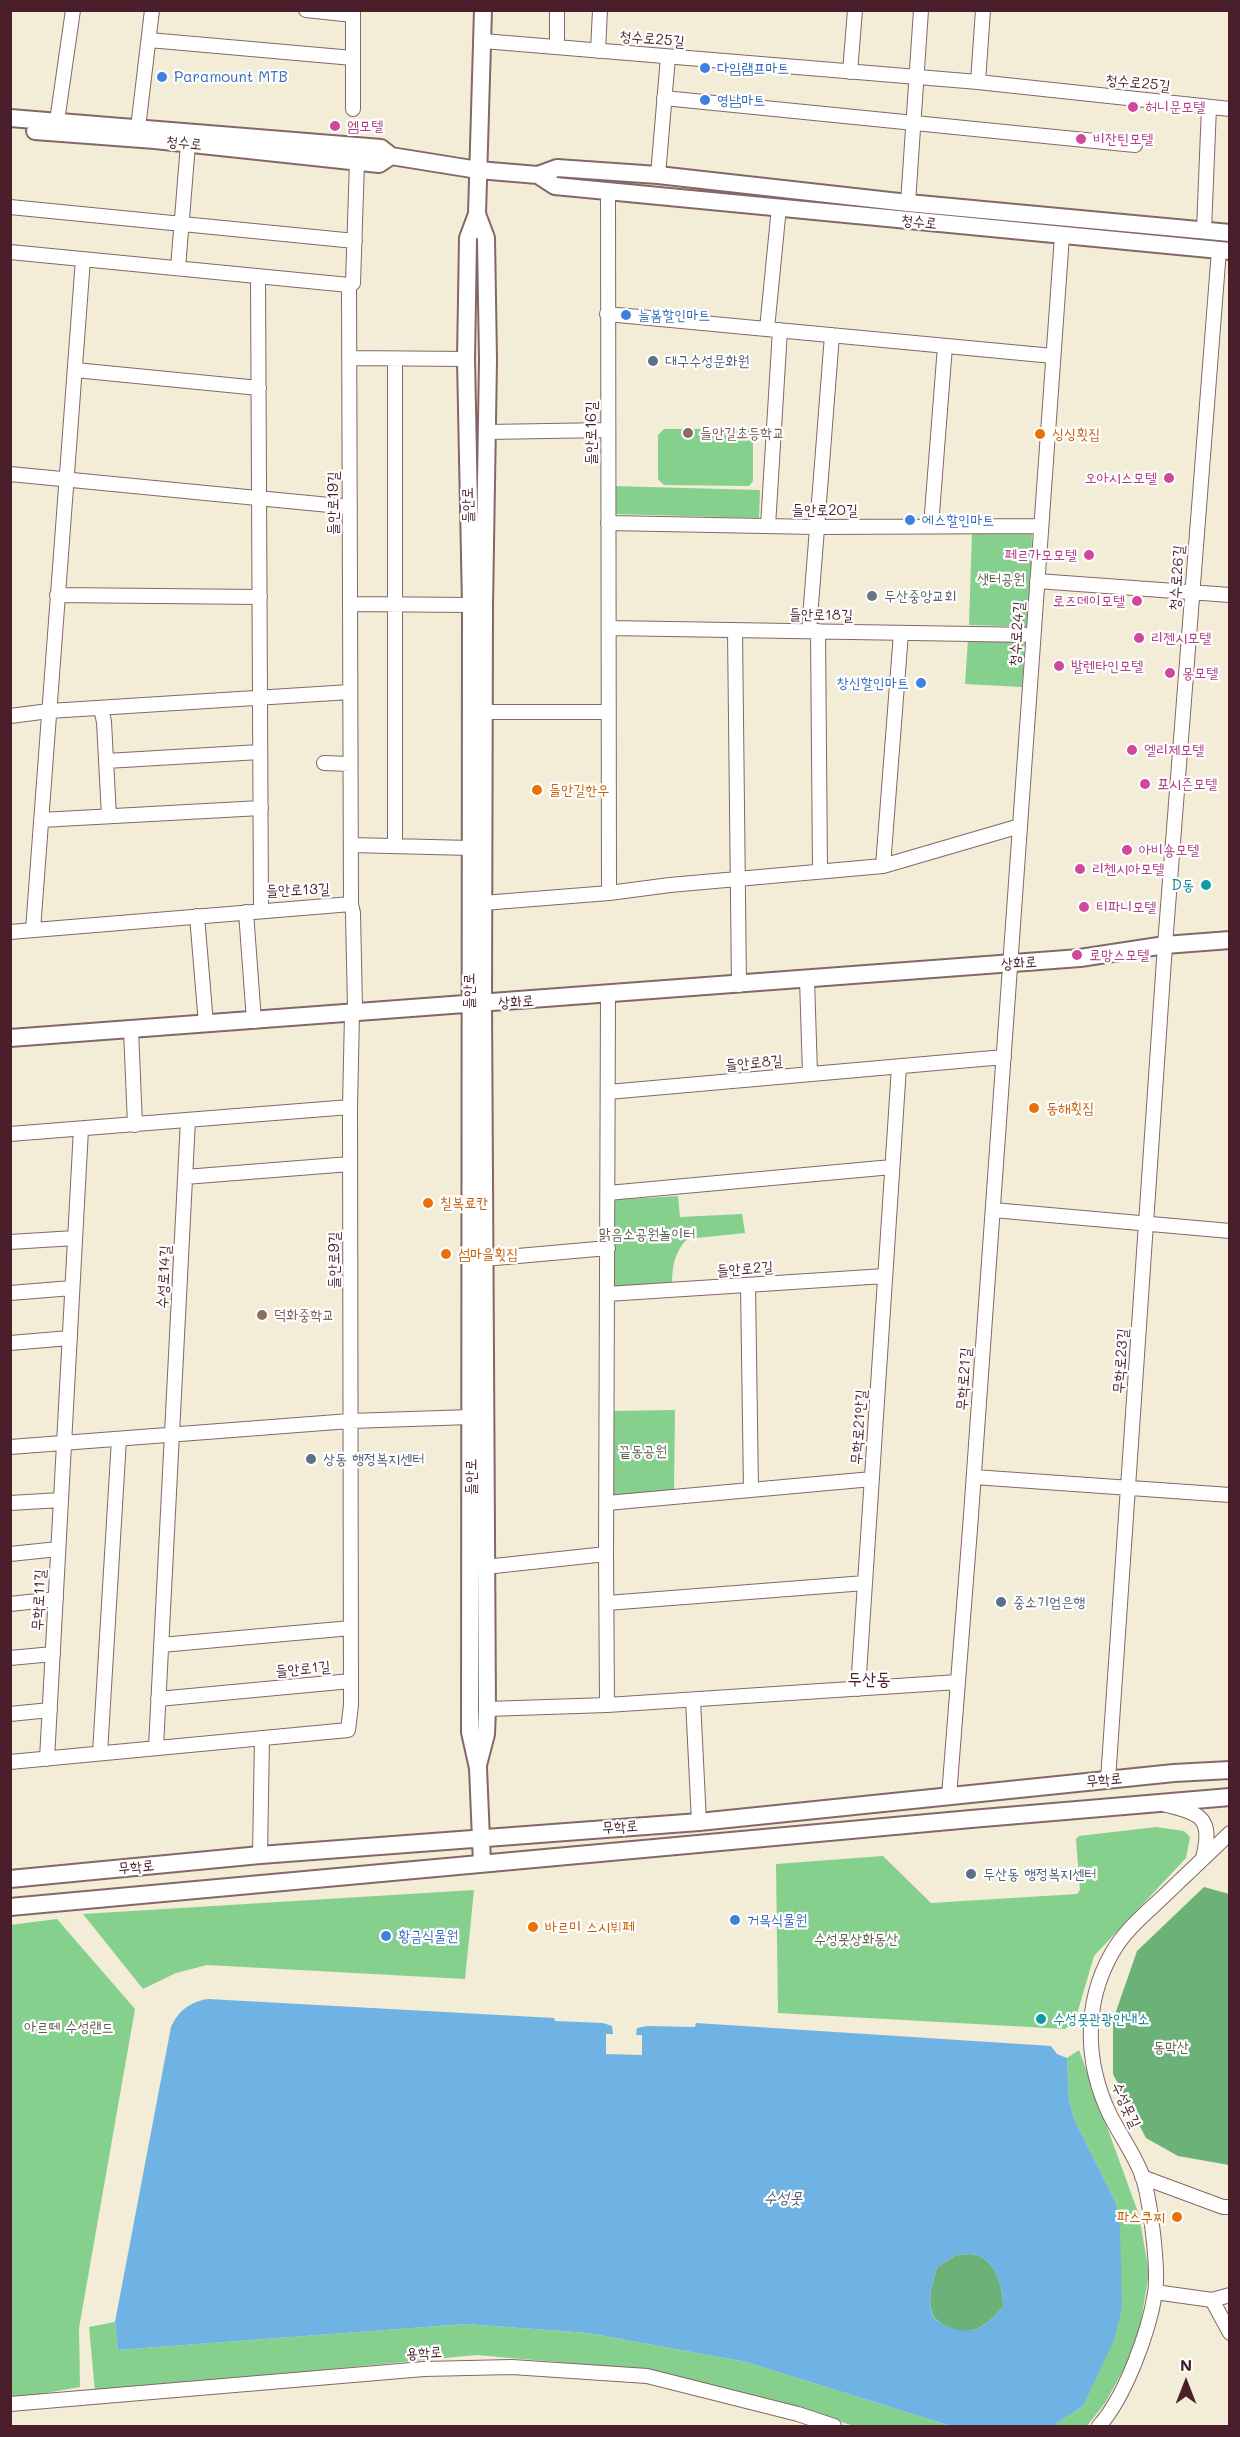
<!DOCTYPE html>
<html>
<head>
<meta charset="utf-8">
<style>
	body { margin:0 }
	#map { position:relative; width:1240px; height:2437px; overflow:hidden; background:#f3ecd6; font-family:Mali,sans-serif }
	canvas { display:block }
	.frame { position:absolute; inset:0; border:12px solid #4a1f2b; pointer-events:none }
	.north { position:absolute; left:1156px; top:2353px; width:60px; height:60px; -webkit-text-stroke:4px #fff; paint-order:stroke; rotate:0deg; font-size:16px; font-weight:700; line-height:24px; text-align:center; color:#4a1f2b }
	.north::after { content:''; display:block; margin:auto; width:21px; height:27px; background:#4a1f2b; clip-path:polygon(50% 0,100% 100%,50% 72%,0 100%) }
</style>
</head>
<body>
<div id="map">
<canvas width="1240" height="2437"></canvas>
<div class="frame"></div>
<div class="north">N</div>
</div>
<script>
const ctx = document.querySelector('canvas').getContext('2d');
ctx.lineJoin = 'round';
function paint(path, color) {
  ctx.fillStyle = color;
  ctx.fill(path, 'evenodd');
}
function trace(path, color, width, dash) {
  ctx.strokeStyle = color;
  ctx.lineWidth = width;
  ctx.lineCap = dash ? 'butt' : 'round';
  ctx.setLineDash(dash || []);
  ctx.stroke(path);
}
function label(font, color, halo, rows, align = 'center') {
  ctx.font = font + ' Mali,"Poor Story",sans-serif';
  ctx.lineWidth = 4.5;
  ctx.setLineDash([]);
  ctx.textBaseline = 'middle';
  ctx.strokeStyle = halo;
  ctx.fillStyle = color;
  for (const [text, x, y, turn = 0] of rows) {
    ctx.save();
    ctx.translate(x, y);
    ctx.rotate((+turn || 0) * Math.PI / 180);
    ctx.textAlign = isNaN(turn) ? turn : align;
    if (halo) ctx.strokeText(text, 0, 0);
    ctx.fillText(text, 0, 0);
    ctx.restore();
  }
}
paint(new Path2D(`
	M664,429H747L753,433V481L749,486L664,485L658,479V435Z
	M612,486L760,490L759,518L612,514Z
	M972,532L1032,533L1030,627L969,625Z
	M968,639L1025,642L1022,687L965,684Z
	M678,1196L680,1217L742,1214L745,1233L687,1239C674,1253 672,1267 672,1285L611,1291L612,1200Z
	M675,1410L674,1490L612,1497L613,1411Z
	M1156,1827L1184,1831L1190,1837L1186,1858L1094,1956L1075,2021L1065,2029L778,2013L776,1864L883,1856L931,1903L1077,1894L1080,1890L1076,1839L1079,1836Z
	M474,1890L465,1979L207,1965L176,1973L143,1989L83,1914Z
	M57,1919L135,2009L79,2328L80,2387L11,2399L10,1925Z
	M1079,2050L1139,2215L1149,2273L1140,2327L1125,2367L1105,2403L1087,2426H1053L1083,2406L1115,2201L1075,2121L1069,2101L1067,2058Z
	M115,2322L118,2350L465,2324L588,2333L746,2362L951,2426H854L775,2401L649,2370L476,2355L95,2392L89,2327Z`), '#86d08d');
paint(new Path2D(`
	M1204,1887L1229,1894V2165L1178,2156L1146,2138L1113,2074V2020L1137,1951Z
	M956,2255C962,2255 970,2253 976,2255C996,2260 1004,2289 1003,2307C996,2315 985,2327 973,2330C961,2334 937,2326 932,2313C927,2298 933,2282 937,2267Z`), '#6cb278');
paint(new Path2D(`
	M208,1999L554,2018L555,2021L603,2023L612,2026L613,2034H606V2054L642,2055V2035H636L637,2028L647,2026L695,2027L696,2023L1051,2046L1057,2054L1067,2058L1069,2101L1075,2121L1115,2201L1120,2226L1122,2308L1114,2340L1083,2406L1053,2426H951L746,2362L588,2333L465,2324L118,2350L115,2322L171,2027C179,2010 190,2002 208,1999ZM956,2255C962,2255 970,2253 976,2255C996,2260 1004,2289 1003,2307C996,2315 985,2327 973,2330C961,2333 937,2326 932,2314C927,2298 933,2282 937,2267Z`), '#6fb3e4');
const minor = new Path2D(`
	M306,10L353,15
	M353,10V109
	M149,40L353,58
	M483,41L978,82L1230,109
	M557,47V10
	M598,51L600,10
	M850,72L855,10
	M978,82L983,10
	M664,98L1135,145
	M57,121L73,10
	M138,128L152,10
	M658,175L668,57
	M608,191L609,893
	M908,203L921,10
	M10,207L355,241
	M1204,230L1209,107
	M10,252L349,285L351,904L10,932
	M178,268L188,144
	M258,276L261,911
	M349,285L353,283L357,162
	M607,314L1053,356
	M767,329L779,207
	M349,358L466,359
	M395,359V846
	M75,370L259,388
	M487,432L608,430
	M10,474L350,507
	M608,523L817,527L1041,526
	M768,526L780,330
	M931,526L945,346
	M1037,581L1230,595
	M57,595L260,597
	M350,604L471,605
	M609,628L1033,635
	M735,630L739,985
	M809,631L832,335
	M818,631L820,871
	M101,708L104,722L109,816
	M484,712H609
	M10,716L49,711L350,692
	M106,761L260,752
	M324,763L350,764
	M41,820L261,808
	M351,845L470,848
	M883,866L901,633
	M483,903L609,893L670,885L883,866L1020,826
	M246,912L254,1021
	M197,916L206,1024
	M33,930L83,259
	M807,979L810,1074
	M131,1030L135,1125
	M608,1092L1004,1057
	M10,1134L350,1107
	M185,1177L350,1164
	M608,1193L892,1167
	M993,1210L1230,1231
	M10,1242L75,1238
	M484,1259L608,1248
	M748,1285L751,1490
	M10,1293L72,1288
	M607,1294L885,1276
	M10,1343L70,1338
	M10,1447L350,1421L471,1417
	M974,1477L1230,1495
	M10,1503L61,1500
	M607,1503L872,1479
	M10,1554L58,1549
	M606,1554L607,1705
	M485,1567L606,1554L608,995
	M607,1603L865,1583
	M10,1604L56,1599
	M161,1645L351,1628
	M10,1658L53,1654
	M858,1689L899,1067
	M158,1699L351,1681
	M693,1700L699,1822
	M487,1709L607,1705L958,1682
	M10,1714L50,1710
	M156,1747L188,1120
	M100,1753L119,1439
	M47,1759L81,1129
	M10,1762L348,1730L351,1705L350,1107L352,1014L355,1008L353,913L351,904
	M1108,1780L1165,945L1219,250
	M949,1796L970,1529L1062,236
	M1166,1805C1202,1813 1213,1819 1203,1858
	M260,1855L262,1738
	M1142,2177L1223,2207H1230
	M1155,2292L1212,2300L1230,2295
	M1212,2300L1230,2333
	M10,2404L424,2369L512,2367L647,2376L798,2414L834,2426
	M1099,2426C1125,2397 1149,2332 1155,2293C1159,2270 1150,2197 1142,2175C1134,2154 1120,2135 1110,2115C1085,2063 1083,2004 1112,1953C1125,1930 1145,1914 1164,1896C1186,1875 1208,1854 1230,1833`);
const major = new Path2D(`
	M10,118L381,148L391,156L478,170L538,175L557,168L658,175L908,203L1230,233
	M35,131L155,140L379,164L391,156
	M538,175L555,186L1230,251
	M477,214L486,238L488,360L484,605L483,1004L487,1709L486,1734L478,1765
	M10,1038L1080,958L1165,945L1230,940
	M482,1863L478,1768L470,1732L471,605L466,359L468,238L477,214L483,10
	M10,1879L260,1855L699,1822L1174,1773L1230,1770
	M10,1907L971,1819L1230,1797`);
trace(minor, '#856767', 16);
trace(major, '#856767', 20);
trace(minor, '#fff', 14);
trace(major, '#fff', 16);
for (const [x, y, r, color] of [
	[705,68,6,"#3f7fe0"],
	[162,77,6,"#3f7fe0"],
	[705,100,6,"#3f7fe0"],
	[1133,107,6,"#d1479c"],
	[335,126,6,"#d1479c"],
	[1081,139,6,"#d1479c"],
	[626,315,6,"#3f7fe0"],
	[653,361,6,"#5c6f8a"],
	[688,433,6,"#8d6e63"],
	[1040,434,6,"#e8710a"],
	[1169,478,6,"#d1479c"],
	[910,520,6,"#3f7fe0"],
	[1089,555,6,"#d1479c"],
	[872,596,6,"#6b7280"],
	[1137,601,6,"#d1479c"],
	[1139,638,6,"#d1479c"],
	[1059,666,6,"#d1479c"],
	[1170,673,6,"#d1479c"],
	[921,683,6,"#3f7fe0"],
	[1132,750,6,"#d1479c"],
	[1145,784,6,"#d1479c"],
	[537,790,6,"#e8710a"],
	[1127,850,6,"#d1479c"],
	[1080,869,6,"#d1479c"],
	[1206,885,6,"#0f9aa8"],
	[1084,907,6,"#d1479c"],
	[1077,955,6,"#d1479c"],
	[1034,1108,6,"#e8710a"],
	[428,1203,6,"#e8710a"],
	[446,1254,6,"#e8710a"],
	[262,1315,6,"#8d6e63"],
	[311,1459,6,"#5c6f8a"],
	[1001,1602,6,"#5c6f8a"],
	[971,1874,6,"#5c6f8a"],
	[735,1920,6,"#3f7fe0"],
	[533,1927,6,"#e8710a"],
	[386,1936,6,"#3f7fe0"],
	[1041,2019,6,"#0f9aa8"],
	[1177,2217,6,"#e8710a"]
]) {
  const dot = new Path2D();
  dot.arc(x, y, r, 0, 2 * Math.PI);
  ctx.fillStyle = color;
  ctx.fill(dot);
  trace(dot, '#fff', 2);
}
label('15px', '#4a1f2b', '#fff', [
	["청수로25길",652,39,5],
	["청수로25길",1138,83,6],
	["청수로",184,143,6],
	["청수로",919,222,6],
	["들안로16길",591,433,-90],
	["들안로19길",333,503,-90],
	["들안로",468,505,-91],
	["들안로20길",825,510],
	["청수로26길",1177,578,-86],
	["들안로18길",821,615,1],
	["청수로24길",1017,634,-86],
	["들안로13길",298,890,-2],
	["상화로",1019,963,-4],
	["들안로",469,991,-90],
	["상화로",516,1002,-4],
	["들안로8길",754,1063,-5],
	["들안로9길",334,1260,-90],
	["들안로2길",745,1269,-4],
	["수성로14길",164,1277,-87],
	["무학로23길",1121,1361,-86],
	["무학로21길",964,1379,-86],
	["무학로21안길",859,1427,-86],
	["들안로",471,1477,-90],
	["무학로11길",39,1600,-87],
	["들안로1길",303,1669,-5],
	["무학로",1104,1780,-6],
	["무학로",620,1827,-4],
	["무학로",136,1867,-6],
	["수성못길",1126,2105,65],
	["용학로",424,2353,-3]
]);
label('15px', '#366cbe', '#fff', [
	["다임램프마트",717,68],
	["Paramount MTB",174,77],
	["영남마트",717,100],
	["늘봄할인마트",638,315],
	["에스할인마트",922,520],
	["창신할인마트",909,683,"right"],
	["거목식물원",747,1920],
	["황금식물원",398,1936]
], 'left');
label('15px', '#b23c85', '#fff', [
	["허니문모텔",1145,107],
	["엠모텔",347,126],
	["비잔틴모텔",1093,139],
	["오아시스모텔",1157,478,"right"],
	["페르가모모텔",1077,555,"right"],
	["로즈데이모텔",1125,601,"right"],
	["리젠시모텔",1151,638],
	["발렌타인모텔",1071,666],
	["몽모텔",1182,673],
	["엘리제모텔",1144,750],
	["포시즌모텔",1157,784],
	["아비숑모텔",1139,850],
	["리첸시아모텔",1092,869],
	["티파니모텔",1096,907],
	["로망스모텔",1089,955]
], 'left');
label('15px', '#4e5e75', '#fff', [
	["대구수성문화원",665,361],
	["상동 행정복지센터",323,1459],
	["중소기업은행",1013,1602],
	["두산동 행정복지센터",983,1874]
], 'left');
label('15px', '#785e54', '#fff', [
	["들안길초등학교",700,433],
	["덕화중학교",274,1315]
], 'left');
label('15px', '#c56008', '#fff', [
	["싱싱횟집",1052,434],
	["들안길한우",549,790],
	["동해횟집",1046,1108],
	["칠복료칸",440,1203],
	["섬마을횟집",458,1254],
	["바르미 스시뷔페",545,1927],
	["파스쿠찌",1165,2217,"right"]
], 'left');
label('15px', '#5f5d4d', '#fff', [
	["샛터공원",1001,579],
	["맑음소공원놀이터",647,1234],
	["끝동공원",643,1451],
	["수성못상화동산",856,1939],
	["아르떼 수성랜드",69,2027],
	["동막산",1171,2047]
]);
label('15px', '#5b616d', '#fff', [
	["두산중앙교회",884,596]
], 'left');
label('15px', '#0d838f', '#fff', [
	["D동",1194,885],
	["수성못관광안내소",1053,2019,"left"]
], 'right');
label('italic 16px', '#595a75', '#fff', [
	["수성못",783,2198]
]);
label('18px', '#4a1f2b', '#fff', [
	["두산동",869,1679]
]);
</script>
</body>
</html>
